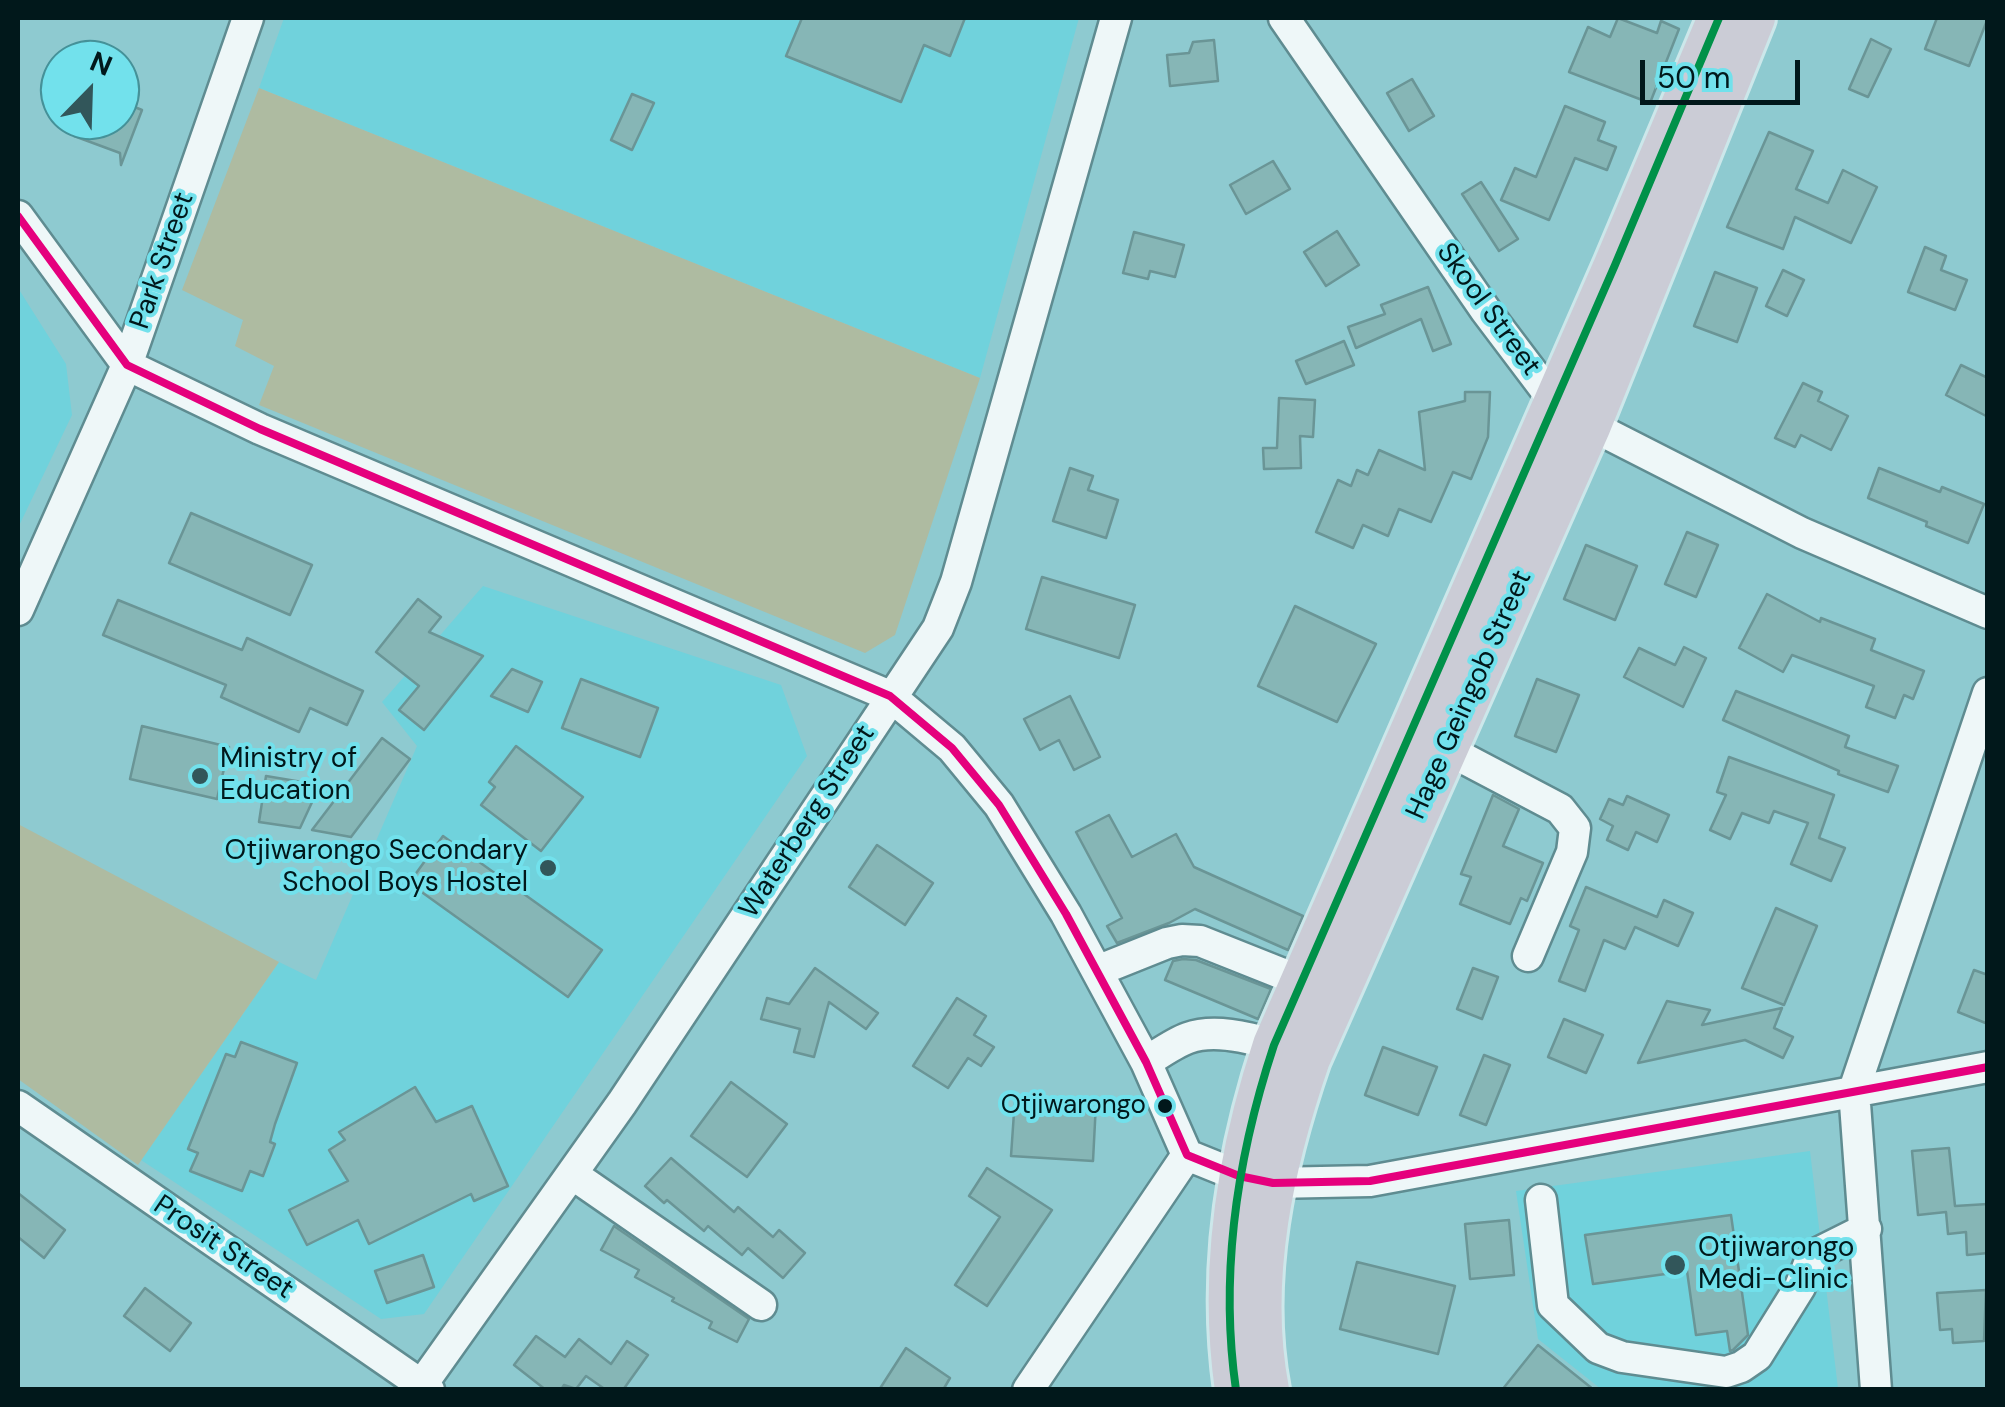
<!DOCTYPE html>
<html>
<head>
<meta charset="utf-8">
<style>
	body { margin:0 }
	#map { position:relative; width:2005px; height:1407px; overflow:hidden; background:#8ecad0; font-family:"DM Sans",sans-serif }
	canvas { display:block }
	.frame { position:absolute; inset:0; border:20px solid #01181b; pointer-events:none }
	.north { position:absolute; left:40px; top:40px; width:100px; height:100px; box-sizing:border-box; background:#72e1ec; border:2px solid #459198; border-radius:50%; rotate:23deg; font-size:28px; font-weight:700; line-height:40px; text-align:center; color:#01181b }
	.north::after { content:''; display:block; margin:auto; width:35px; height:45px; background:#32565a; clip-path:polygon(50% 0,100% 100%,50% 72%,0 100%) }
	.scale { position:absolute; left:1640px; top:60px; width:160px; height:45px; box-sizing:border-box; border:5px solid #01181b; border-top:0; padding-left:12px; font-size:30px; line-height:35px; white-space:nowrap; color:#01181b; -webkit-text-stroke:8px #72e1ec; paint-order:stroke }
</style>
</head>
<body>
<div id="map">
<canvas width="2005" height="1407"></canvas>
<div class="frame"></div>
<div class="north">N</div>
<div class="scale">50 m</div>
</div>
<script>
const ctx = document.querySelector('canvas').getContext('2d');
ctx.lineJoin = 'round';
function paint(path, color) {
  ctx.fillStyle = color;
  ctx.fill(path, 'evenodd');
}
function trace(path, color, width, dash) {
  ctx.strokeStyle = color;
  ctx.lineWidth = width;
  ctx.lineCap = dash ? 'butt' : 'round';
  ctx.setLineDash(dash || []);
  ctx.stroke(path);
}
function label(font, color, halo, rows, align = 'center') {
  ctx.font = font + ' "DM Sans",sans-serif';
  ctx.lineWidth = 8;
  ctx.setLineDash([]);
  ctx.textBaseline = 'middle';
  ctx.strokeStyle = halo;
  ctx.fillStyle = color;
  for (const [text, x, y, turn = 0] of rows) {
    ctx.save();
    ctx.translate(x, y);
    ctx.rotate((+turn || 0) * Math.PI / 180);
    ctx.textAlign = isNaN(turn) ? turn : align;
    if (halo) ctx.strokeText(text, 0, 0);
    ctx.fillText(text, 0, 0);
    ctx.restore();
  }
}
paint(new Path2D(`
	M284,18H1079L980,378L259,88Z
	M18,288L66,364L72,415L18,528Z
	M483,586L781,685L807,756L424,1314L381,1319L141,1160L279,962L316,980L417,746L382,702Z
	M1810,1151L1838,1389H1601L1538,1339L1516,1191Z`), '#70d2dc');
paint(new Path2D(`
	M259,88L980,378L895,635L865,653L259,405L274,366L235,346L243,320L182,290Z
	M18,824L279,962L138,1165L18,1079Z`), '#aebba1');
const building = new Path2D(`
	M802,18H965L950,56L924,45L901,102L786,56Z
	M1618,18L1657,33L1661,21L1679,29L1650,103L1569,72L1588,27L1610,37Z
	M1937,18H1988L1969,66L1925,49Z
	M1871,39L1891,49L1868,97L1849,89Z
	M1214,40L1218,81L1170,86L1167,55L1189,53L1193,42Z
	M1412,79L1434,116L1409,131L1387,93Z
	M632,94L654,103L632,150L611,140Z
	M120,101L142,110L121,165L120,153L74,136L80,120H120Z
	M1565,106L1605,122L1598,140L1616,147L1607,170L1575,158L1549,220L1501,200L1515,168L1536,177Z
	M1769,132L1813,151L1796,189L1828,203L1843,170L1877,187L1851,243L1795,217L1783,249L1727,227Z
	M1273,161L1290,189L1246,214L1230,185Z
	M1481,182L1518,239L1499,251L1462,194Z
	M1337,231L1359,265L1326,286L1304,252Z
	M1134,232L1184,245L1175,277L1150,271L1148,279L1123,273Z
	M1925,247L1946,256L1941,270L1967,280L1955,310L1908,292Z
	M1783,270L1804,280L1787,316L1766,306Z
	M1715,272L1757,288L1737,342L1694,326Z
	M1428,287L1451,344L1433,351L1421,319L1356,348L1348,327L1385,314L1381,305Z
	M1344,341L1354,365L1306,384L1296,361Z
	M1961,365L1988,378V417L1946,395Z
	M1803,383L1822,392L1818,401L1848,416L1831,450L1801,435L1795,447L1775,438Z
	M1465,392H1490L1488,437L1471,479L1453,472L1431,522L1399,509L1388,536L1363,525L1353,548L1316,532L1338,480L1351,486L1357,470L1368,475L1379,450L1425,470L1419,412L1465,401Z
	M1279,398L1315,400L1313,437L1300,436L1301,468L1264,469L1263,448H1277Z
	M1070,468L1093,476L1088,490L1118,500L1106,538L1053,521Z
	M1879,468L1940,492L1942,487L1984,504L1968,543L1926,526L1927,522L1868,498Z
	M191,513L312,565L290,615L169,563Z
	M1687,532L1718,545L1696,597L1665,584Z
	M1586,545L1637,566L1615,620L1564,599Z
	M1042,577L1135,605L1119,658L1026,629Z
	M1767,594L1820,622L1821,618L1875,639L1871,650L1924,671L1913,699L1904,695L1895,718L1866,707L1874,686L1792,655L1783,672L1739,648Z
	M418,599L441,617L429,632L483,656L424,730L399,710L419,686L376,652Z
	M118,600L242,650L247,638L363,691L347,725L310,708L299,732L221,697L226,685L103,635Z
	M1295,606L1376,644L1337,722L1258,686Z
	M1684,647L1706,658L1683,707L1624,677L1639,648L1675,665Z
	M512,669L542,682L528,712L491,696Z
	M581,679L658,708L640,757L562,728Z
	M1537,679L1579,695L1556,752L1515,736Z
	M1736,691L1849,736L1845,747L1898,766L1888,792L1838,774L1839,771L1723,720Z
	M1070,696L1100,757L1074,770L1059,740L1040,750L1024,719Z
	M142,726L229,747L217,799L130,779Z
	M382,738L410,759L351,837L312,830Z
	M516,746L583,797L541,851L481,805L495,787L489,782Z
	M1729,757L1834,795L1819,838L1845,848L1831,881L1791,864L1808,823L1774,811L1769,823L1742,813L1730,839L1710,830L1726,795L1717,792Z
	M266,776L320,785L300,828L259,822Z
	M1493,795L1519,809L1503,846L1543,863L1527,901L1521,898L1510,924L1460,904L1471,877L1461,874Z
	M1627,796L1669,815L1657,842L1636,832L1628,850L1607,840L1613,826L1600,819L1609,799L1623,805Z
	M1109,815L1132,857L1176,834L1194,867L1303,916L1288,950L1195,909L1169,923L1117,943L1107,926L1122,918L1076,832Z
	M443,836L602,950L568,997L409,883Z
	M877,845L933,883L905,925L849,887Z
	M1586,887L1657,917L1664,900L1693,913L1678,946L1635,927L1625,949L1604,940L1585,991L1559,981L1579,930L1570,926Z
	M1776,908L1817,926L1784,1005L1742,988Z
	M1183,959L1196,960L1271,989L1258,1019L1165,980L1173,961Z
	M815,968L878,1013L866,1029L829,1002L814,1057L794,1052L800,1029L761,1019L767,998L789,1004Z
	M1473,968L1498,977L1482,1019L1457,1009Z
	M1974,970L1988,975V1024L1958,1012Z
	M957,998L986,1016L974,1035L994,1047L981,1066L968,1058L948,1088L913,1066Z
	M1667,1001L1710,1010L1702,1025L1782,1008L1774,1028L1793,1037L1783,1058L1745,1040L1638,1063Z
	M1564,1019L1603,1035L1586,1073L1548,1057Z
	M241,1042L297,1063L275,1124L270,1142L275,1144L263,1176L250,1171L242,1191L190,1171L198,1153L188,1149L226,1054L235,1057Z
	M1383,1047L1437,1067L1418,1115L1365,1095Z
	M1484,1055L1510,1065L1486,1125L1460,1115Z
	M731,1082L787,1124L747,1177L691,1136Z
	M415,1087L436,1122L472,1106L508,1186L474,1201L471,1194L369,1244L358,1220L307,1245L289,1210L348,1181L329,1150L345,1140L339,1132Z
	M1015,1098L1096,1103L1093,1161L1011,1156Z
	M1949,1148L1955,1206L1988,1204V1253L1967,1255L1966,1232L1948,1234L1946,1212L1918,1215L1912,1151Z
	M671,1158L734,1212L738,1207L773,1237L779,1230L805,1253L783,1278L748,1248L742,1255L708,1226L704,1231L667,1200L664,1203L645,1186Z
	M987,1168L1052,1210L987,1306L955,1285L1000,1217L969,1196Z
	M18,1193L65,1230L44,1258L18,1237Z
	M1731,1215L1748,1335L1733,1350L1730,1351L1727,1331L1696,1335L1687,1271L1593,1284L1585,1235Z
	M1509,1220L1514,1275L1470,1279L1465,1224Z
	M614,1226L749,1319L737,1342L709,1328L712,1322L672,1301L674,1298L635,1277L639,1270L601,1250Z
	M423,1255L434,1287L387,1303L375,1271Z
	M1357,1262L1455,1286L1438,1354L1340,1329Z
	M145,1288L191,1323L170,1351L124,1316Z
	M1986,1290L1984,1341L1953,1343L1952,1329L1940,1330L1937,1293Z
	M536,1336L565,1357L579,1339L611,1364L627,1341L648,1355L623,1390H606L586,1376L576,1389L564,1385L561,1390H546L514,1365Z
	M1538,1345L1594,1390H1502Z
	M906,1348L950,1378L943,1390H879Z`);
paint(building, '#86b6b6');
trace(building, '#6a9596', 2.5);
const minor = new Path2D(`
	M1284,18L1486,311L1554,401L1590,425L1802,533L1988,613
	M18,216L127,365L260,429L890,696L952,748L999,805L1066,914L1146,1062L1187,1155L1239,1176L1273,1183L1370,1181L1988,1067
	M18,610L127,365L248,18
	M1446,749L1560,809L1575,828L1572,852L1528,956
	M1097,971L1167,943L1182,940L1200,941L1303,982
	M1146,1062C1159,1054 1174,1043 1188,1038C1218,1027 1264,1041 1292,1052
	M18,1106L429,1390
	M572,1174L761,1305
	M1541,1200L1553,1305L1598,1348L1622,1357L1726,1372L1741,1367L1757,1356L1800,1287L1812,1256L1866,1229
	M418,1390L622,1103L938,628L956,582L1116,18
	M1028,1390L1187,1155
	M1876,1390L1854,1090L1988,693`);
const highway = new Path2D(`
	M1236,1390C1219,1272 1237,1157 1274,1045L1615,265L1719,18
	M1268,1390C1247,1279 1273,1163 1309,1059L1590,425L1754,18`);
trace(minor, '#5f8c91', 35);
trace(highway, '#cce7ea', 48);
trace(minor, '#eef7f8', 30);
trace(highway, '#cbccd6', 42);
trace(new Path2D(`
	M18,216L127,365L260,429L890,696L952,748L999,805L1066,914L1146,1062L1187,1155L1239,1176L1273,1183L1370,1181L1988,1067`), '#e5007d', 8);
trace(new Path2D(`
	M1236,1390C1219,1272 1237,1157 1274,1045L1615,265L1719,18`), '#009149', 8);
for (const [x, y, r, color] of [
	[200,776,10,"#32565a"],
	[548,868,10,"#32565a"],
	[1165,1106,9,"#01181b"],
	[1675,1265,12,"#32565a"]
]) {
  const dot = new Path2D();
  dot.arc(x, y, r, 0, 2 * Math.PI);
  ctx.fillStyle = color;
  ctx.fill(dot);
  trace(dot, '#72e1ec', 4);
}
label('26px', '#01181b', '#72e1ec', [
	["Otjiwarongo",1146,1106]
], 'right');
label('28px', '#01181b', '#72e1ec', [
	["Park Street",163,261,-71],
	["Skool Street",1488,310,54],
	["Hage Geingob Street",1470,695,-66],
	["Waterberg Street",808,822,-57],
	["Prosit Street",223,1248,34]
]);
label('28px', '#01181b', '#72e1ec', [
	["Ministry of",220,760],
	["Education",220,792],
	["Otjiwarongo Secondary",528,852,"right"],
	["School Boys Hostel",528,884,"right"],
	["Otjiwarongo",1698,1249],
	["Medi-Clinic",1698,1281]
], 'left');
</script>
</body>
</html>
